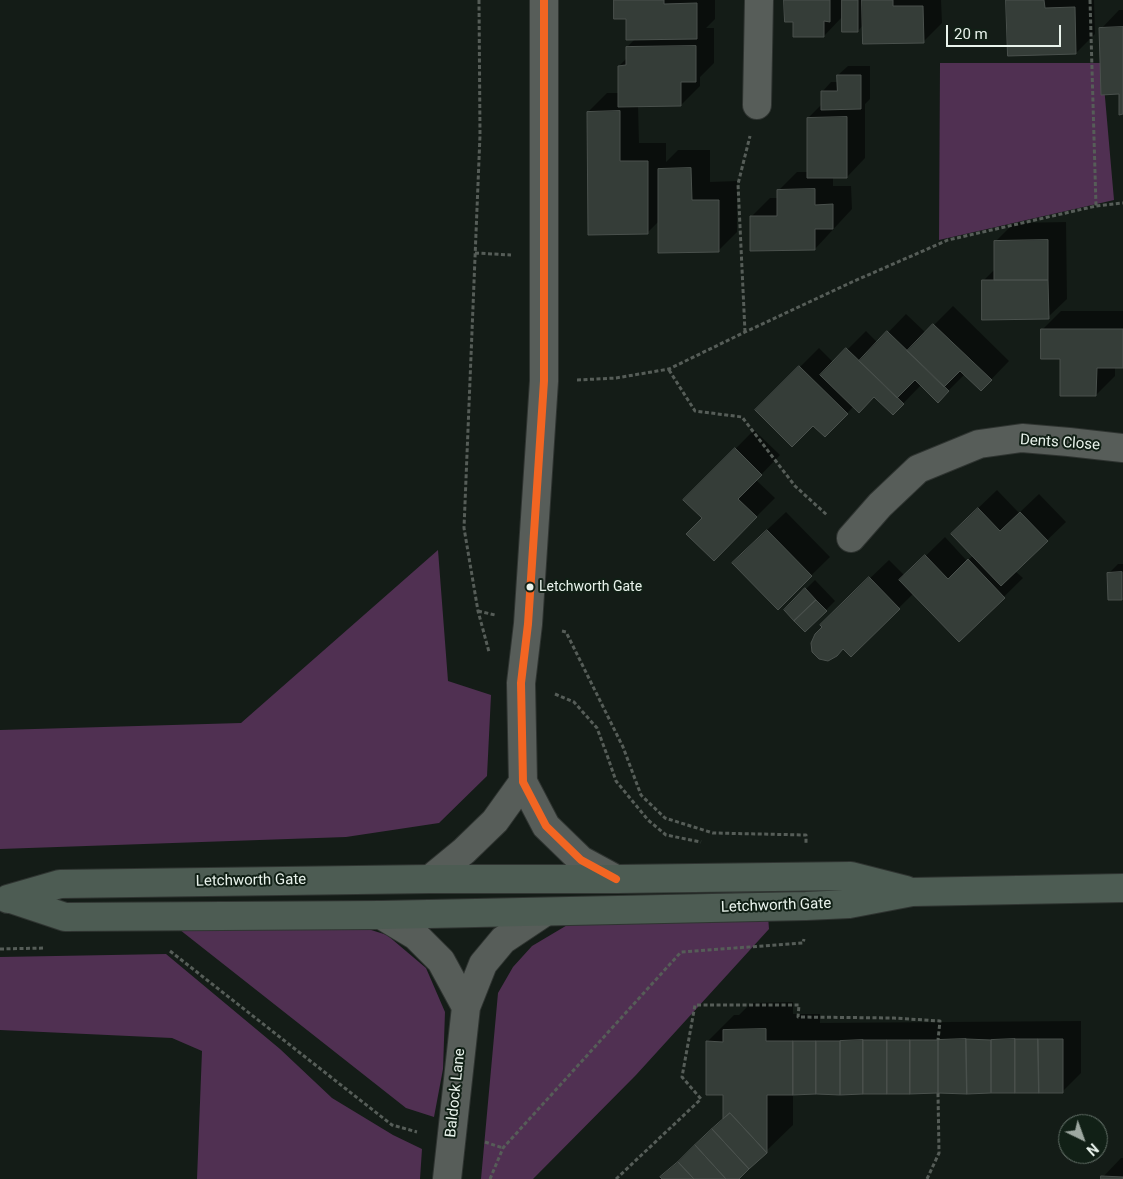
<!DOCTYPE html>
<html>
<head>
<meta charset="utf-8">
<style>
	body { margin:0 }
	#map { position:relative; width:1123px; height:1179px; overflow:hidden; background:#141c17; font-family:Roboto,sans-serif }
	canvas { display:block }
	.north { position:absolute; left:1058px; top:1114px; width:50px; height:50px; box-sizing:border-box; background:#112016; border:1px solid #67746c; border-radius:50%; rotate:138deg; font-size:14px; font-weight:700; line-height:20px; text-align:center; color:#e9f3ec }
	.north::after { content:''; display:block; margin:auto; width:18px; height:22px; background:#9ea8a1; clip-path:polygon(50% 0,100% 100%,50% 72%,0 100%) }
	.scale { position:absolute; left:946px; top:25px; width:115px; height:22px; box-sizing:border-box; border:2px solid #e9f3ec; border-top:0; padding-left:6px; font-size:15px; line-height:18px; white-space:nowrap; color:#e9f3ec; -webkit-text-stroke:4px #112016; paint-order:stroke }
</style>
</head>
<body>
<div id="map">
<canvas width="1123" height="1179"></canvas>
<div class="north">N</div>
<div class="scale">20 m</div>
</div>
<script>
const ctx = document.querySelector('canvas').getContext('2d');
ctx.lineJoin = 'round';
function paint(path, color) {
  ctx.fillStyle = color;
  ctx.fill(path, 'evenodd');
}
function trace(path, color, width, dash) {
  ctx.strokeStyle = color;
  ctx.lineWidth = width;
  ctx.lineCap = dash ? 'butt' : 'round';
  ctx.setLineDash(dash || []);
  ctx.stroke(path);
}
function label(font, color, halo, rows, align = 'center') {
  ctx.font = font + ' Roboto,sans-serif';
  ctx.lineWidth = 4;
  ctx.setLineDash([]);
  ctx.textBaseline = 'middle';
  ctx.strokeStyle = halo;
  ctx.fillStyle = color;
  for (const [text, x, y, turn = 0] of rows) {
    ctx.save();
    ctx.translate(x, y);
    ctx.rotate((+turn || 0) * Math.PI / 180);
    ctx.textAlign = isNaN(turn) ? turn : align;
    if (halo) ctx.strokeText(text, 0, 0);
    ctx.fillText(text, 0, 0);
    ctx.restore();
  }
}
paint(new Path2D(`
	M940,63H1102L1114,200L939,240Z
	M438,550L448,681L491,695L487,776L439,823L346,837L0,849V730L241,723Z
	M768,916L769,929L636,1075L533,1179H481L498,993L513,967L532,946L569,924Z
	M349,923L387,935L426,968L445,1012L443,1069L434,1117L406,1108L175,926Z
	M166,954L280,1049L332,1098L393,1135L422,1149L420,1179H197L202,1051L172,1038L0,1030V957Z`), '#503052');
paint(new Path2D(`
	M615,0H715V19L706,28H714V63L700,77V86L681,105H638L639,143H666V162L678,150H710V182L737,181V232L718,251L659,221L647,233L588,112L607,93H619V66L627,58V47L636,38L627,18Z
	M786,0H941L942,23L923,42L864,24L858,31L843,16L824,36L794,21Z
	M1007,0H1094L1095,34L1076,53Z
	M1119,10H1123V113L1120,93L1101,29Z
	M848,66H870V99L865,104V158L847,177H833V186H851L852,209L815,249L751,217L770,198H778V191L797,172H808V118L822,104V92L831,82H838V75Z
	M1066,222L1067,299L1048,317L983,281L995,269V242L1014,223Z
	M953,306L1009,361L981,390L965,374L938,401L922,384L893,414L874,395L854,406L825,436L814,424L757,410L819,348L834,363L866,331L878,343L906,314L926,333Z
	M1061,311H1123V367H1115V376L1096,395L1061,358L1042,330Z
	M754,430L780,455L756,480L775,498L714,559L703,518L685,500Z
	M997,490L1019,513L1039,494L1066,522L1015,571L1023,578L959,641L913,594L851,655L840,607L889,560L905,576L945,537L967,561L974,555L971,515Z
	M786,512L830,557L778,608L752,544Z
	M1118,564H1123V597L1121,599L1109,573Z
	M815,580L835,601L805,631L785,610Z
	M793,1002V1014H820V1023L1081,1021V1073L1062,1092L793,1094V1125L737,1179H659L724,1119V1094L707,1042L734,1015H739L751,1003Z
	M1121,1158H1123V1179H1103V1177Z`), '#0007');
const building = new Path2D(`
	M614,0H664V4L697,3V39L626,40V19H614Z
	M784,0H830V22L824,21V37H793V22H785Z
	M842,0H858V32H842Z
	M862,0H893V6H923L924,43L863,44Z
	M1006,0H1044L1045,8L1075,7L1076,54L1008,56Z
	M1123,27V114L1119,115V94L1101,95L1099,28Z
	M696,46V82H681V106L618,107V66L626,65V47Z
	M837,75H861V109L821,110V91H837Z
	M620,111V161H648V234L588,235L587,112Z
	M847,117V178H807V118Z
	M691,168L692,200H719V252L658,253V169Z
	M815,189V205L833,204V229H815V250L750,251V216H777V190Z
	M1048,240V280H994V241Z
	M982,280H1048L1049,319L982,320Z
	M933,324L992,380L981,391L960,371L944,387L907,351Z
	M1041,329H1123V368H1097L1096,396H1060V359H1041Z
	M887,331L949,391L938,403L915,380L897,398L859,361Z
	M846,348L904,404L893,415L874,397L859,413L820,375Z
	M799,366L848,414L825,437L813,426L792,447L755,410Z
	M735,448L762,475L738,499L757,517L714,561L686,534L702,518L683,500Z
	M978,508L1000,531L1020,512L1048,541L1001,586L951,534Z
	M767,530L812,576L778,610L732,563Z
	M925,555L948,579L968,559L1005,598L959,642L899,580Z
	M1122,572V600H1108L1107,573Z
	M869,577L900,609L851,657L843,649L837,656L828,661L819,659L812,652L811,643L815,634L822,627L820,625Z
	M805,588L816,600L794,621L784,610Z
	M816,600L827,611L805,632L794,621Z
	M766,1029V1041H793V1095H767V1153L730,1113L723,1119V1095H706V1041L723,1042V1030Z
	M966,1039L991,1040V1093L967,1094Z
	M966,1039L967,1094L938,1093V1040Z
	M1015,1039H1038L1039,1093H1015Z
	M1015,1039V1093H991V1040Z
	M1038,1039H1063V1093H1039Z
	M863,1040H887V1094H863Z
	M863,1040V1094L840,1095V1041Z
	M887,1040H910V1094H887Z
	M910,1040H938V1093L910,1094Z
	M793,1041H816V1094L793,1095Z
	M816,1041H840V1095L816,1094Z
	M730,1113L767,1153L749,1169L712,1129Z
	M712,1129L749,1169L739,1179H726L695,1145Z
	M695,1145L726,1179H694L678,1162Z
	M678,1162L694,1179H662L660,1177Z
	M1101,1176L1123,1177V1179H1101Z`);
paint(building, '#353d38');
trace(building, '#4a514d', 1);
const minor = new Path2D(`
	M544,0V381L528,624L521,683L523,782L546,826L581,860L616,879
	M757,105L759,0
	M851,538L880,505L918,469L979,444L1022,438L1069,442L1123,448
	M430,879L464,851L495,821L523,782
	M381,915L416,936L441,961L466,1007
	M447,1179L466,1007L483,964L503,940L545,912`);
const major = new Path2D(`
	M8,899L60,884L430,879H616L851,876L906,890
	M11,899L65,917L381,915L806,906L849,904L912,892L1123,888`);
trace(minor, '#2f3431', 30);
trace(major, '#2f3431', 30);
trace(new Path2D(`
	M479,0L480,135L464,528L478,611L489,652
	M1090,0L1096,206
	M475,253L511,255
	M745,332L738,184L750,136
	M669,370L695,411L742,417L795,486L827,515
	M577,380L616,378L669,369L745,332L852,282L948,240L1096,206L1123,203
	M478,611L495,615
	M562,631L566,632L623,747L641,795L665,818L713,833L806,835V843
	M555,694L574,702L597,728L607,755L616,781L648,820L666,835L701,842
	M0,949L45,948
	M170,951L392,1125L417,1132
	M485,1142L503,1148
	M490,1179L503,1148L681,952L803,943L804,939
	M616,1179L701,1099L682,1077L695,1005H799L798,1017L894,1018L940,1021L938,1040
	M927,1179L939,1153L938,1093`), '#565d58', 3, [4, 2.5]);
trace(minor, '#575d59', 28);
trace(major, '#4d5c53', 28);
trace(new Path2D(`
	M544,0V381L528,624L521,683L523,782L546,826L581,860L616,879`), '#f26522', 8);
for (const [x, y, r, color] of [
	[530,587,4.5,"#e9f3ec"]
]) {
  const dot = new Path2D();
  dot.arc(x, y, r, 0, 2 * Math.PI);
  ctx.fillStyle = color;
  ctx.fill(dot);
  trace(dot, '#112016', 2);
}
label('14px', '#e9f3ec', '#112016', [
	["Letchworth Gate",539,587]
], 'left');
label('15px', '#e9f3ec', '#112016', [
	["Dents Close",1060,443,4],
	["Letchworth Gate",251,881,-1],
	["Letchworth Gate",776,906,-2],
	["Baldock Lane",456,1093,-84]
]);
</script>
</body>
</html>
